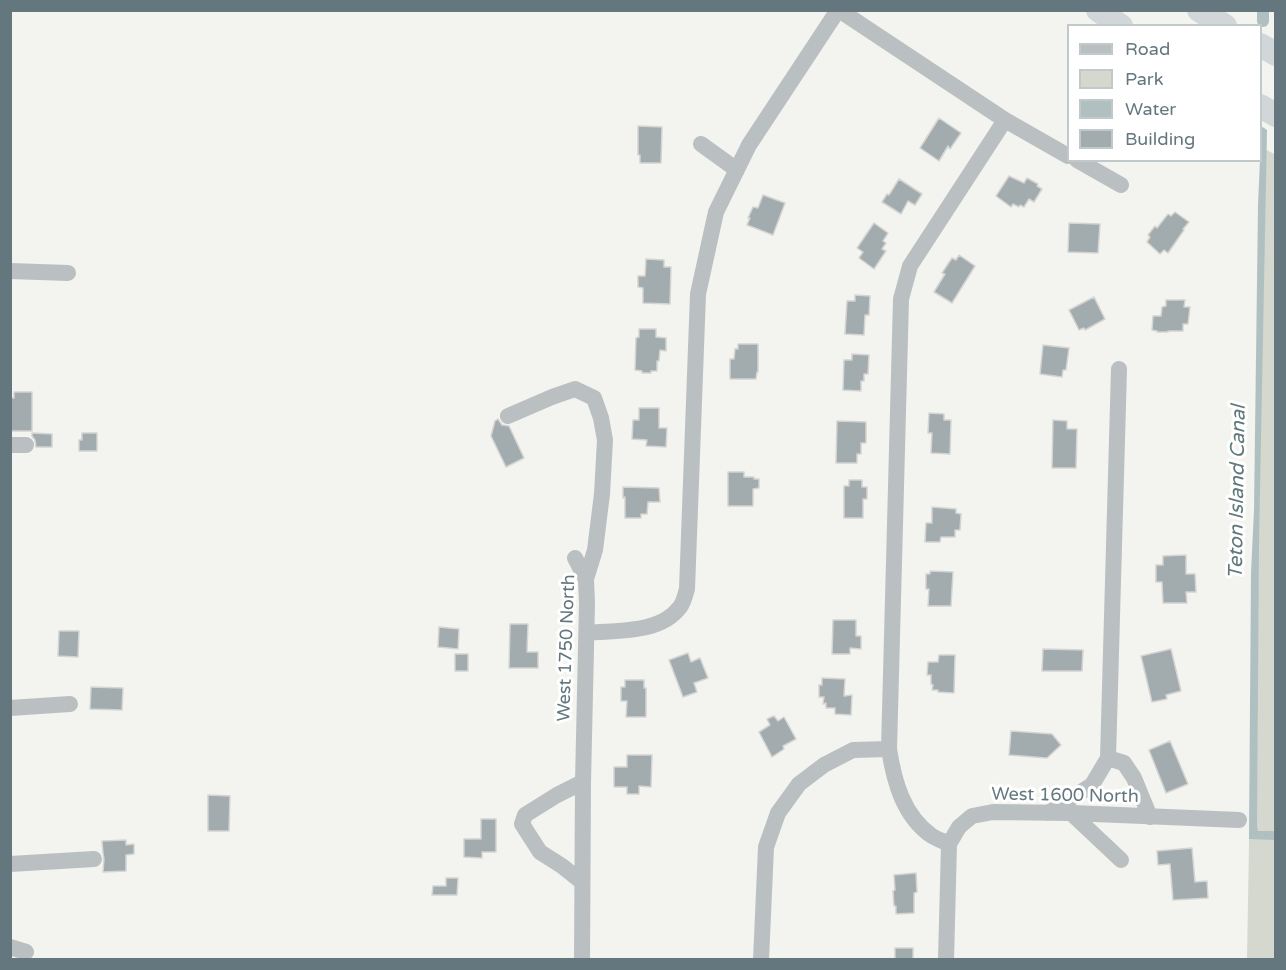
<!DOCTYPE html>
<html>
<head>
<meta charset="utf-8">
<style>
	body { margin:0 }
	#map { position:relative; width:1286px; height:970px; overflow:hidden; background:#f3f3ef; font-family:"Varela Round",sans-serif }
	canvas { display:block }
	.frame { position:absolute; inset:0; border:12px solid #64777e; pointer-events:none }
	.legend { position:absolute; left:1067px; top:24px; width:195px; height:138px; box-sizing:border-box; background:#fff; border:2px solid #c1c9cb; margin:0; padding:8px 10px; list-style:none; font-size:18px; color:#64777e }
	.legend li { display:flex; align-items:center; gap:12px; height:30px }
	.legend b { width:30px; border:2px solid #c1c9cb }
</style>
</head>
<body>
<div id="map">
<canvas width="1286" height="970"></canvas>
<div class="frame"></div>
<ul class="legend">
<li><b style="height:8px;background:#babfc1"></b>Road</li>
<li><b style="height:16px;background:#d4d8cf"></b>Park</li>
<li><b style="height:16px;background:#b0c0c1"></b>Water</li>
<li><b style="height:16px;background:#a2abae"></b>Building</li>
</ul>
</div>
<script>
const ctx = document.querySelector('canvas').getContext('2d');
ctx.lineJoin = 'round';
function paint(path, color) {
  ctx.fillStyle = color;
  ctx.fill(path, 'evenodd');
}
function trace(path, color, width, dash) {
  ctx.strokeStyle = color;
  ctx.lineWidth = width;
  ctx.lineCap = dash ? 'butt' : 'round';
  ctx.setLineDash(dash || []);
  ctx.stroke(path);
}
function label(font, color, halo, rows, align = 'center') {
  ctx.font = font + ' "Varela Round",sans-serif';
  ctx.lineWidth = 6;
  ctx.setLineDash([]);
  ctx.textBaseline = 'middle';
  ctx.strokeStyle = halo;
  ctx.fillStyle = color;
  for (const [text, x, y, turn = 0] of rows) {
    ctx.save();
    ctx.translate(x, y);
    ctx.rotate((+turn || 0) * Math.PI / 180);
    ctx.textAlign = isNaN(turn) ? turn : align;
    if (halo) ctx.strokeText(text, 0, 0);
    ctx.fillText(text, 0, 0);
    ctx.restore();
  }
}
paint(new Path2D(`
	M1261,147L1276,155V959L1247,960Z`), '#d4d8cf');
paint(new Path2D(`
	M1261,126L1267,130L1259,543L1257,826L1258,831H1275V840L1249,839V836L1251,572L1254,510L1258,205L1260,160Z`), '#b0c0c1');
trace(new Path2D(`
	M1263,21V10`), '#b0c0c1', 12);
const building = new Path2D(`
	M939,118L961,133L950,149L948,146L939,161L920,148Z
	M638,126L662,127L661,163H640V155H638Z
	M1009,176L1024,183L1027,178L1038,184L1037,186L1042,189L1034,202L1029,199L1024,207L1020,205L1019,207L1013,204L1011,207L996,196Z
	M899,179L922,194L915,205L908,201L901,214L882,202L887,194L889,195Z
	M763,195L785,203L773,235L747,225L750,218H748L753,207L758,208Z
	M1175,212L1189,222L1183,229L1184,230L1168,253L1164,250L1160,254L1147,242L1150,237L1148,235L1155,226L1157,228L1168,214L1171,216Z
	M874,223L888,233L883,241L886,243L882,249L886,251L874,269L859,258L863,252L857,248Z
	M1069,223L1100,224L1098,253L1068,252Z
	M959,255L975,266L952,303L934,292L945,274L942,273L952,258L956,260Z
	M646,259L664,260V267H671L670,304L643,303V288L638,287V276H645Z
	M855,295L870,296L869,315H865L864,335L845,334L847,301H855Z
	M1094,297L1105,319L1085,330L1084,328L1079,330L1069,310Z
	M1166,300H1185L1184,307H1190L1188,324H1183V331H1168V332H1157V331L1152,330L1153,316H1161L1162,307L1166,306Z
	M639,329H656V337L666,338V351L660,350L659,361H657V371H651V373H642V371L635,370L636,338L639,337Z
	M738,344H758V372H757L756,379H730V359H734L735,349H738Z
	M1043,345L1069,348L1066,370H1063L1062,377L1040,374Z
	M852,354L869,355L868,374H864V381H861V391L843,390L844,360H852Z
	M14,392H32V431H10V398H14Z
	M639,408H659V428H667L666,447L646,446L647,440L632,439L633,420H639Z
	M929,413L944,414V420H951L950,454L931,453L932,433H928Z
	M498,419L502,425L509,426L524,458L506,467L491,436L495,421Z
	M1053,420L1067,421V429H1077L1076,468H1052Z
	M837,421L866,422V443H861V454H857V463H836Z
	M32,433L52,434V447H36L35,440L32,436Z
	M82,433H97V451H79V440H82Z
	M728,472H744V477H754V479H759V488L753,489V506H728Z
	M849,480H862V487H867V499H863V518H844V486H849Z
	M623,487L659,488L660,502H648L647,514H641V518H625V497L623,498Z
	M932,507L956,509V513L961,514L960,530H955V537H941L940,542H925L926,523H932Z
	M1186,555V574H1195L1196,592H1186L1187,603H1163L1162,582H1156V565H1163V556Z
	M930,571L953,572L951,606H928L929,589H926V574H930Z
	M833,620H856V636H861V649L850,648V654H832Z
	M510,624H528L527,652H538V668H509Z
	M439,627L459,629L458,649L438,647Z
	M59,631H79L78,657L58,656Z
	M1043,649L1083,650L1082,671H1042Z
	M1171,649L1181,691L1166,695L1167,699L1152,702L1141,656Z
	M688,653L691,662L700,658L708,678L694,683L697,692L683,697L669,660Z
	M455,654H468V671H455Z
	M939,655H955L954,693L938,692V690H932L933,685L931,684V675H927L928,662H938Z
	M822,678L845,679L844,696L852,695L851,715L835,714V708H826V703L823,704L824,697H819V685H822Z
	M625,680H644V688H646V717H626L627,701H621V687H625Z
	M91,687L123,688L122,710L90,709Z
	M774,716L778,721L784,717L796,739L783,746L784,749L772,757L759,732L770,725L767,719Z
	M1011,731L1052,734L1061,745L1047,758L1009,755Z
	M1170,741L1188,784L1166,793L1149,750Z
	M627,755H652L651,787L639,786V794H627V787H614V767H627Z
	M208,795L230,796L229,831H208Z
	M481,819H496V852H482V858L464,857V839H481Z
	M126,840V845L134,844V854L126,855V871L103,872L104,859L103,853L102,841Z
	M1192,848L1195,882L1207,881L1208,898L1173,900L1170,864L1158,865L1157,851Z
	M916,873L917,892L914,893V913L896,914V906H894L893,891L895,890L894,875Z
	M446,878H458L457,895H432L433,886H446Z
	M895,948H913V960H895Z`);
paint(building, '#a2abae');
trace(building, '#d4d4d2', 1.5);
trace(new Path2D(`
	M839,10L1005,120L1068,156
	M701,144L737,170
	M1077,160L1121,185
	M10,271L68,273
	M508,416L552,397L575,389L594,398L601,418L605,440L602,494L595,550L586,579L587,603L583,782L582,960
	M10,445H26
	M575,558L586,579
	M587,633C617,630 660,634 680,607C684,602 685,595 687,589L698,294L716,212L749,145L838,10
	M10,708L70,704
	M1108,758L1124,763L1134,778L1150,817
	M1048,813L1092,785L1108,758L1119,369
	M1071,813L1121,860
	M949,844C943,841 937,839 932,836C903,816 894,781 889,749L901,299L910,266L1005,120
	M10,864L94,859
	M582,882L562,866L540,852L522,824L525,815L557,795L583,782
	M10,947L26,952
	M761,960L766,847L778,813L799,784L824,765L853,750L889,749
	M946,960L949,844L959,827L972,816L993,812L1071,813L1239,820`), '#babfc1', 16);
trace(new Path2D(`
	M1098,10L1121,26
	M1199,10L1225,26
	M1260,45L1276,54
	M1260,106L1276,115`), '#d1d6d9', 24);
label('18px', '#64777e', '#fff', [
	["West 1750 North",567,648,-88],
	["West 1600 North",1065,796,1]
]);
label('italic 20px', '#60797c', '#fff', [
	["Teton Island Canal",1238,492,-89]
]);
</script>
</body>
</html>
